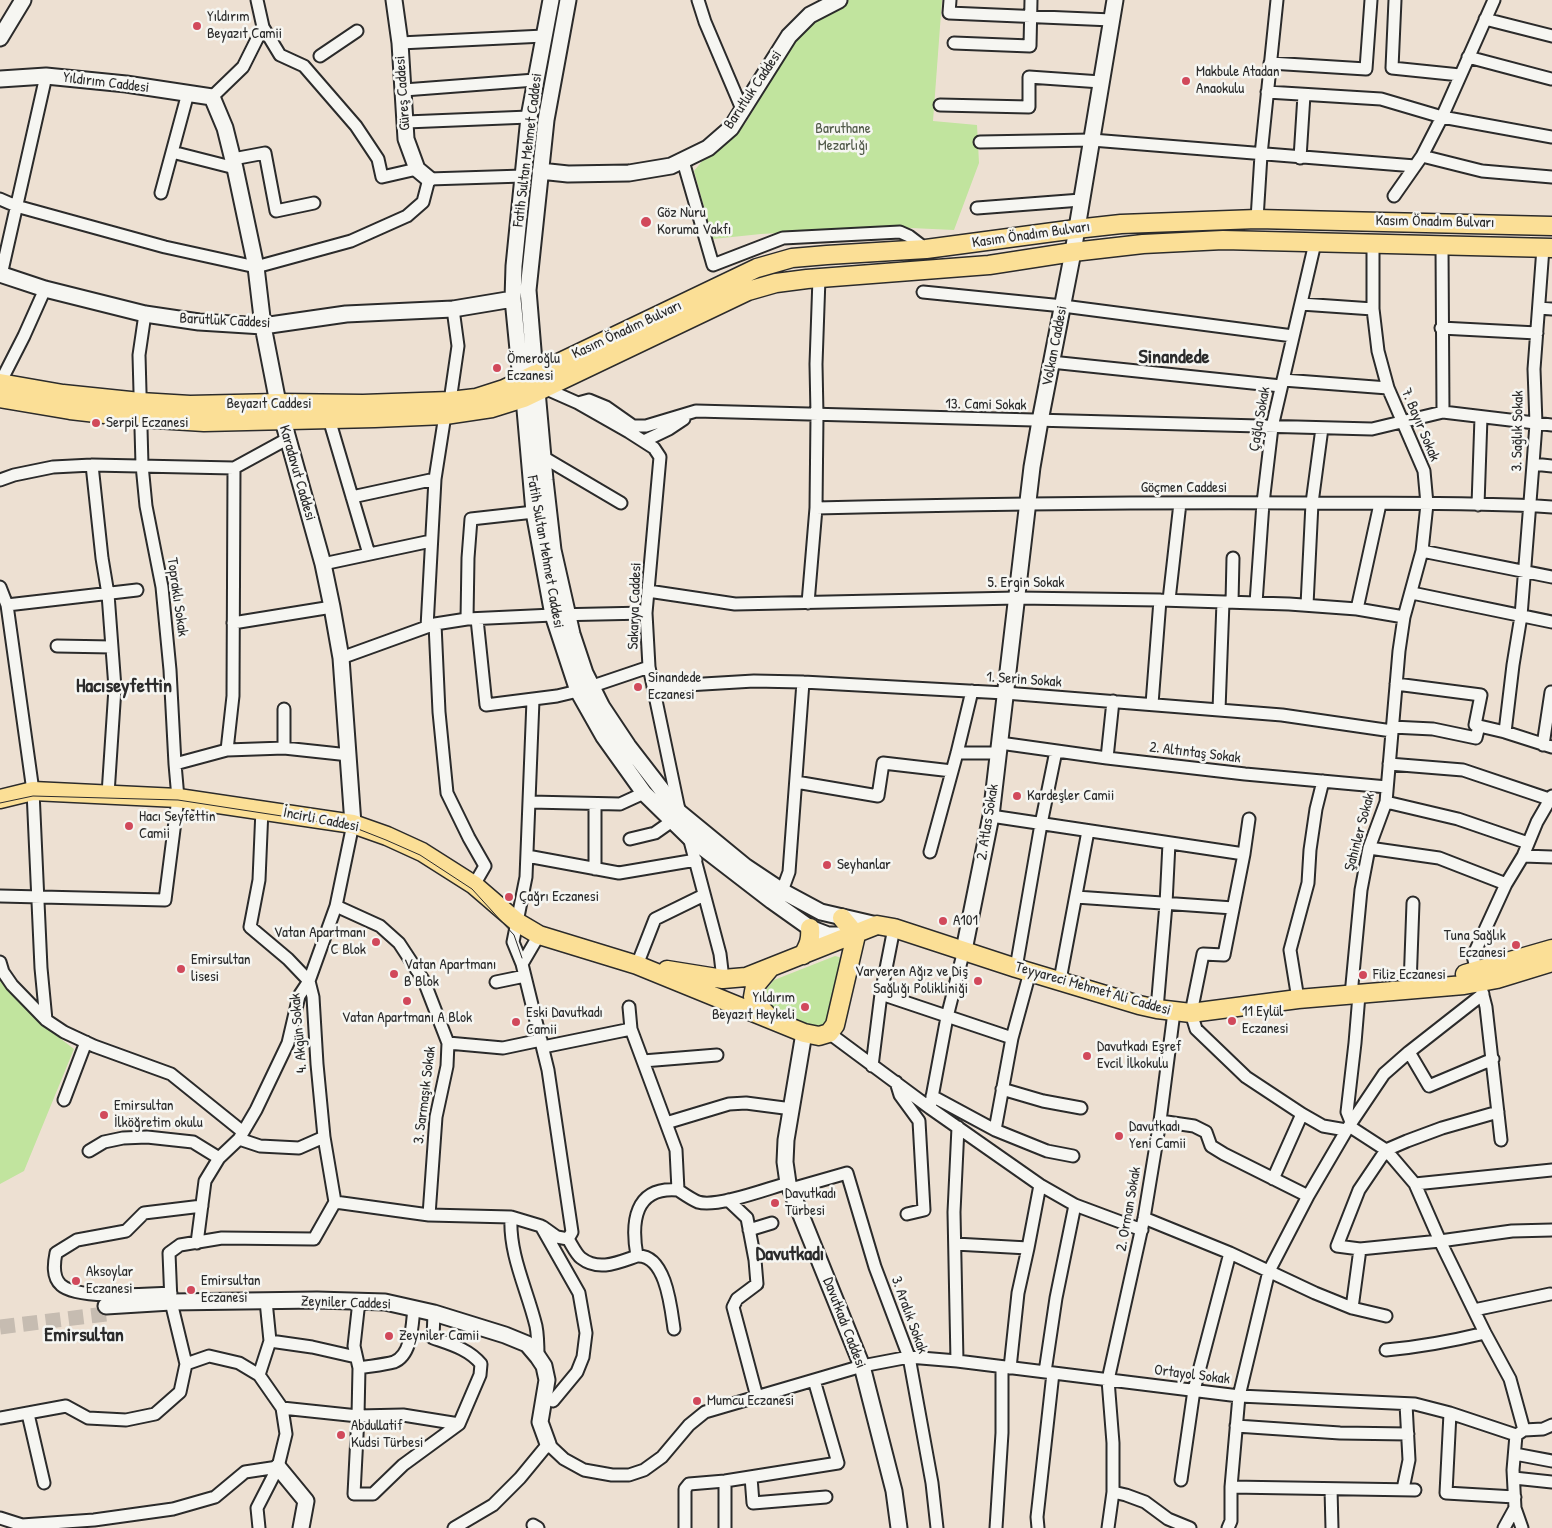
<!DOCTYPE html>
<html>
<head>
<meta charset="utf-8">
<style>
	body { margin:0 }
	canvas { display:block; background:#ede0d2 }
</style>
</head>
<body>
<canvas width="1552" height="1528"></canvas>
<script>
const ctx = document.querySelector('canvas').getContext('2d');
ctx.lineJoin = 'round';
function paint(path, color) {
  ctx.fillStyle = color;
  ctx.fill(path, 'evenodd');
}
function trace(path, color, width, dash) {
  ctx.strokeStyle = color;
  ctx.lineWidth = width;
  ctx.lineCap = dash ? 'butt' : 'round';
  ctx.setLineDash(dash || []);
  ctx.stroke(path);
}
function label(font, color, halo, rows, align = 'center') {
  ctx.font = font + ' "Patrick Hand",sans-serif';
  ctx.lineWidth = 5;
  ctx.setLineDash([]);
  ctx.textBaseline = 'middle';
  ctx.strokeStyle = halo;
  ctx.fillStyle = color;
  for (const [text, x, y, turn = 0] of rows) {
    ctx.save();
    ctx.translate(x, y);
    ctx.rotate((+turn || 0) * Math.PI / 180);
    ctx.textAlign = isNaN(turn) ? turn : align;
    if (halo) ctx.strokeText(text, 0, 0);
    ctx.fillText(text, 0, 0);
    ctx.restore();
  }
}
paint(new Path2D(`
	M848,0H942L933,121L977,125L979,163L954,230L889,227L761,234L713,239L694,171L711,150L745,124L799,34Z
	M835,956L847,959L825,1026L813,1031L771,1016L760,997L774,980Z
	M0,980L44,1026L74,1049L24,1171L0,1184Z`), '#c1e49e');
trace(new Path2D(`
	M0,1327L106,1314`), '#c6bcb1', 15, [15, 8]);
const street = new Path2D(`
	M698,0L705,22L742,109
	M950,0L949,13L1112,20
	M1395,0L1392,68L1460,75
	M1485,19L1552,36
	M263,27L280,55L304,66L356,126L378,159L382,177L417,169
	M400,43L544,36
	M954,43L1030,46L1031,0
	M320,56L357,31
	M1468,57L1551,79
	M1270,63L1366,69L1371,0
	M404,90L535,80
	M1267,92L1381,99L1442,117L1552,137
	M212,97L243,67L263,27L257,0
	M940,105L1029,107V77L1101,82
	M406,122L529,117
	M980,142L1092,140L1415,166
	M172,152L235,168
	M1422,156L1482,171L1552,177
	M1300,158L1304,95
	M233,159L265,153L276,211L314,203
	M683,161L713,265L783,238L900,232L909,236L926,249
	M161,193L188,93
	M1394,196L1422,156L1442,117L1494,0
	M0,199L16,206L165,247L256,267L351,241L407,216L423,202L429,179L523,176
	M977,208L1081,200
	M1257,219L1261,155L1277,0
	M1442,246L1443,412
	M1,275L46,76
	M923,292L1063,306L1293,336
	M1301,304L1373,309
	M1539,308L1552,309
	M1441,328L1537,333
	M1051,362L1281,386
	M1283,380L1388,388
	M0,383L24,336L45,289
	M544,388L578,403L629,432L654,448L660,457L646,613L649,667L679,810
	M450,401L458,346L453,309
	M578,403L589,400L606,407L633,426H646L696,411L1372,429L1443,412L1552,425
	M329,419L369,554
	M644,441L669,429L684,419
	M543,457L621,503
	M1533,464L1552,466
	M92,465L102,558L108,594L115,688L108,794
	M0,480L14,475L53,467L92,465L234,468L287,439
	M352,497L435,479
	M1478,505L1481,417
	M816,508C982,504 1148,502 1314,503C1393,504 1473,502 1552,507
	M1422,551L1552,577
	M323,564L431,541
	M0,587L7,605L33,791L41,968L46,1020
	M648,591L735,604L1017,598L1160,600L1289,604L1357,609L1404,617
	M1412,593L1552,622
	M1169,600L1180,503
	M1232,602L1233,558
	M808,603L816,508L817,415L816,364L819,278
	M1256,603L1263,503L1272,427L1315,243
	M7,605L137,590
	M1307,605L1312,503L1322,428
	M1357,609L1380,504
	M467,619L468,558L471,519L534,512
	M477,619L486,705L557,696L578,691L649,667
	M233,623L332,607
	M435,624L439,712L447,793L469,838L485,866L474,885
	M427,627L435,479L445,415
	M57,646L112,647
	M341,658L435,624L467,619L553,615L646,613
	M1396,684L1481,695L1475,725L1505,732L1552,747
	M653,687L754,681L803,682L1005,693L1282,715L1392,731
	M1152,704L1160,600
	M284,709V748
	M1219,710L1223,602
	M1392,727L1433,729L1476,738L1479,726
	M1505,732L1513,665L1521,616L1533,464L1536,424L1534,369L1543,248
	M1000,743L1107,758L1245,774L1387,787
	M1543,745L1551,692
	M227,750L284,748L349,755
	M957,753H999
	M1107,758L1113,701
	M175,764L227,750L233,696L234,468
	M1389,764L1463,770L1552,800
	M796,782L878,796L883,763L952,771
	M530,802L620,804L644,793
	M1386,802L1458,819L1528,843
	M595,804V869
	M991,816L1244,854
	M1249,819L1244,854L1224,955L1203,954L1191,1013L1196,1029L1246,1077L1302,1114L1323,1126L1346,1130
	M689,837L720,954L723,979
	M630,839L655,833L672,821
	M1369,848L1439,858L1506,884
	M930,852L957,753L972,691
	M527,856L619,873L696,860
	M1523,856L1552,857
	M782,891L789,872L803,682
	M0,896L165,900L178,798L175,764L170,670L162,587L146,506L142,465L139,355L145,314
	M1076,897L1233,908
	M336,906L380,926L399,943L424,981L448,1043L447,1066L436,1117L429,1215
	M539,935L522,964L548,1070L572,1232L568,1239L557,1237L543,1227
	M0,962L3,972L12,985L46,1020L64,1032L94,1046L171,1074L243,1132
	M522,964L513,942L526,877L533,700
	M637,965L655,919L704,895
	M1016,968L1041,824L1056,751
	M1060,980L1088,831
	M496,982L525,976
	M1410,986L1413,903
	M881,994L1012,1038
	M1351,995L1361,890L1369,848L1386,802L1399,651L1404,617L1422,551L1427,504L1424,471L1388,388L1378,351L1373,309V244
	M1298,999L1290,950L1308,883L1310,850L1316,809L1323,781
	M629,1007L631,1029L676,1150L678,1190C684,1194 691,1199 698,1202C717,1208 769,1188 788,1183
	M1157,1009L1166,904L1169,843
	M829,1033L930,1108L1040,1185L1075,1205L1142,1230
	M448,1043L503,1048L541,1040
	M543,1047L631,1029
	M1409,1052L1429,1086L1493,1059
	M643,1061L717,1055
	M872,1066L881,994L894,928
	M896,1082L900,1095L919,1121L924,1210L907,1214
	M1002,1089L1043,1101L1081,1108
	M932,1096L995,1130L1047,1151L1073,1156
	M64,1100L86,1042
	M930,1108L947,1017L964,950
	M1498,1112L1442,1128L1407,1141L1386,1150L1359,1190L1337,1246L1360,1249L1440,1241L1512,1231L1552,1230
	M1160,1121L1194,1126L1206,1132L1211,1146L1224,1154L1308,1196
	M1351,1122L1347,1112L1355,1043L1359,995
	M666,1123L729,1104L746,1103L792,1109
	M1349,1126L1386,1150L1415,1184L1440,1241L1485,1333L1510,1379L1524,1430
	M995,1130L1012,1038L1030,972
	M239,1139L260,1146L299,1148L324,1137
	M1501,1140L1486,1007L1473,956L1506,884L1523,856L1537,822L1552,796
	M89,1151L104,1142L123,1138L147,1137L193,1142L219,1158
	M1273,1179L1302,1114
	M1415,1184L1552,1170
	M791,1189L847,1173L875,1267L909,1357L932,1483L937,1528
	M728,1200L747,1218L755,1260L757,1284L737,1299L733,1307L757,1397
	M335,1202L429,1215L511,1217L541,1226L579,1293L586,1333L583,1357L577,1372L553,1401
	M511,1217C509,1255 527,1289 536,1326C538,1336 538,1347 538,1357
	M1144,1218L1230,1253L1315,1293L1352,1308L1386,1316
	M749,1230L772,1223
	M568,1239C572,1245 576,1254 581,1258C599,1272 619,1262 637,1256C631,1223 634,1186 678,1190
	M197,1243L205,1181L219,1158L239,1139L256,1110L288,1043L299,996L309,981L288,959L250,927L259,880L262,809
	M955,1244L1028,1248
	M637,1256C666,1254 671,1308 674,1329
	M171,1293C149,1294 77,1300 61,1285C52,1277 54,1263 56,1253L77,1240L126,1231L144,1213L202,1206
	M359,1301L354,1346L359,1368L358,1416L354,1494H373L403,1465L459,1424L480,1375L481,1364C469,1349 450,1344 433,1338L434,1313
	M1352,1308L1360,1249
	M1474,1310L1550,1294
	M270,1341L312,1347L356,1357
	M1386,1350C1420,1347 1452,1341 1485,1333
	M957,1361L954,1212L958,1127
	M186,1364L171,1302L169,1253L180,1245L222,1238L314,1239L335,1202L324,1137L317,1064L313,997L309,981L336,906L353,824
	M359,1368C370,1366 383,1365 394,1362C412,1355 412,1325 414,1308
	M1010,1368L1018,1293L1028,1248L1040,1185
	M1045,1372L1056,1298L1075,1205
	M259,1375L270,1341L266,1301
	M1450,1413L1446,1493L1515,1497
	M28,1414L44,1483
	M0,1418L66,1406L88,1418L126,1420L155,1414L180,1392L186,1364L209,1356L239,1363L259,1375L282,1408L358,1416L403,1415L459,1424
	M1236,1426L1340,1433L1408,1434
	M1518,1434L1524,1430L1543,1429L1552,1425
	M1515,1454L1552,1461
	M751,1477L753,1503L826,1497
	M1514,1478L1552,1482
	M1181,1480L1194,1390L1230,1253
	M1231,1487L1415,1490
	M1331,1489L1332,1528
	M1403,1489L1409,1460L1406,1404
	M1113,1492L1126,1495L1145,1502L1168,1519L1190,1528
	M1515,1508L1522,1528
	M0,1518L22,1525L94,1520L173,1509L215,1497L245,1472L278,1467
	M533,1525L538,1528
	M259,1528L257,1508L278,1467L286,1434L282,1408
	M454,1528L493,1505L520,1478L548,1444L564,1459L584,1470L612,1475H629L644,1470L662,1457L689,1425L705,1412L862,1366L909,1357L957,1361L1239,1396L1415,1404L1450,1413L1516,1435
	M685,1528V1489L689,1484L725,1481L838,1463L814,1380
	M725,1528V1481
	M996,1528L1002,1433V1367
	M1038,1528L1037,1517L1053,1373
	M1108,1528L1113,1492V1443L1108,1380L1144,1218L1160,1121L1174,1012
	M1228,1528L1231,1521V1487L1239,1396L1269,1271L1308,1196L1349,1126L1384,1074L1409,1052L1483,994
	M1504,1528L1515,1508L1513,1470L1516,1435`);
const secondary = new Path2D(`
	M394,0L400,43L406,139L417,169L429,179
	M0,38L23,0
	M0,79L46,76L126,84L212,97L225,128L235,168L256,267L263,326L278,403L323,564L332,607L341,658L353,824
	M540,171L568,174L629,173L671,166L708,148L731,128L789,36L810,15L839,0
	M0,274L45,289L145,314L199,322L263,326L346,314L453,309L513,299
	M535,374L528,290L546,120L568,0
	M521,380L513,299L514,266L529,117L551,0
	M537,391L545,480L553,550L572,634L585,673L602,707L628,746L679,812L746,867L782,891L821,912L877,925
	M524,398L534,512L553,615L578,691L604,737L644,793L689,837L772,901L810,928L828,935H847
	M964,950L991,816L1032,467L1040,421L1073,252L1115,0
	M804,1033L786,1140L785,1162L788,1183L862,1366L894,1491L899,1528
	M106,1306L171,1302L317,1300L385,1302L434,1313L505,1335L527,1344L538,1357L544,1366L547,1380L540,1422L548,1444
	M278,1467L306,1501L301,1528`);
const primary = new Path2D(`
	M0,383L63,394L140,402L190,405L278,403L363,404L450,401L476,398L504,389L757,268L792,258L827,255L926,249L1076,229L1121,224L1257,219L1552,226
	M0,398L70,410L140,418L204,422L375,418L445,415L492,408L524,398L748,291L776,283L807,279L989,265L1073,252L1143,244L1223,240L1552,248
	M0,799L33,791L178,798L353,824L387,836L422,852L474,885L517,922L539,935L637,965L804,1033L819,1036L829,1033L835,1025L856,935
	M842,918L856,935
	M803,955C809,945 811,939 810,928
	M667,970L723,979L746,977L877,925L894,928L1016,968L1139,1005L1157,1009L1191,1013L1298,999L1464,985L1497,979L1552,962
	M1465,974L1552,949
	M770,1018L759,1006L753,997L755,986L770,968`);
trace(street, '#2b2b2b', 15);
trace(secondary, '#2b2b2b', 19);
trace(primary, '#2b2b2b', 21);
trace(street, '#f6f6f2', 11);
trace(secondary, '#f6f6f2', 15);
trace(primary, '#fbdf96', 18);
trace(new Path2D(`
	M0,803L33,796L178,800L353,827L386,840L420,855L472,889L514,935L522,958`), '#2b2b2b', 1);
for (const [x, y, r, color] of [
	[197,26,5,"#d1495b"],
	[1186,81,5,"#d1495b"],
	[646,222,6,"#d1495b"],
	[497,368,5,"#d1495b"],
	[96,423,5,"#d1495b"],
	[638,687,5,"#d1495b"],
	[1017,796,5,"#d1495b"],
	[129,826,5,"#d1495b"],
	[827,865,5,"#d1495b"],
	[509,897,5,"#d1495b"],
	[943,921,5,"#d1495b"],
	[376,942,5,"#d1495b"],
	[1516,945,5,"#d1495b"],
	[181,969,5,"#d1495b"],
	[394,974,5,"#d1495b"],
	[1363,975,5,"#d1495b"],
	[978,981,5,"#d1495b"],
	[407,1001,5,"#d1495b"],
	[805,1007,5,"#d1495b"],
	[1232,1021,5,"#d1495b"],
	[516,1022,5,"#d1495b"],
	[1087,1056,5,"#d1495b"],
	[104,1115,5,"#d1495b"],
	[1119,1136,5,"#d1495b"],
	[775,1203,5,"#d1495b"],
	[76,1281,5,"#d1495b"],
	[191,1290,5,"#d1495b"],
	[389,1336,5,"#d1495b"],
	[697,1401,5,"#d1495b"],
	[341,1435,5,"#d1495b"]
]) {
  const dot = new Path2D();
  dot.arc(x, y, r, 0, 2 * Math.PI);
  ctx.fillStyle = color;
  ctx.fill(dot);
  trace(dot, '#f6f6f2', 2);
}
label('15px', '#2b2b2b', '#f6f6f2', [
	["Yıldırım",207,17],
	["Beyazıt Camii",207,34],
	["Makbule Atadan",1196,72],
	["Anaokulu",1196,89],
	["Göz Nuru",657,213],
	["Koruma Vakfı",657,230],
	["Ömeroğlu",507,359],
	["Eczanesi",507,376],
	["Serpil Eczanesi",106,423],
	["Sinandede",648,678],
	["Eczanesi",648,695],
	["Kardeşler Camii",1027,796],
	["Hacı Seyfettin",139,817],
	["Camii",139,834],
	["Seyhanlar",837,865],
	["Çağrı Eczanesi",519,897],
	["A101",953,921],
	["Vatan Apartmanı",366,933,"right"],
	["C Blok",366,950,"right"],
	["Tuna Sağlık",1506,936,"right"],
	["Eczanesi",1506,953,"right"],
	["Emirsultan",191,960],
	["lisesi",191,977],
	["Vatan Apartmanı",404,965],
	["B Blok",404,982],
	["Varveren Ağız ve Diş",968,972,"right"],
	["Sağlığı Polikliniği",968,989,"right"],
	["Filiz Eczanesi",1373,975],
	["Yıldırım",795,998,"right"],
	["Beyazıt Heykeli",795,1015,"right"],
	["11 Eylül",1242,1012],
	["Eczanesi",1242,1029],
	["Eski Davutkadı",526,1013],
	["Camii",526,1030],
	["Vatan Apartmanı A Blok",407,1018,"center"],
	["Davutkadı Eşref",1097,1047],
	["Evcil İlkokulu",1097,1064],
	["Emirsultan",114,1106],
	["İlköğretim okulu",114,1123],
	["Davutkadı",1129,1127],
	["Yeni Camii",1129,1144],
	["Davutkadı",785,1194],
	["Türbesi",785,1211],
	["Aksoylar",86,1272],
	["Eczanesi",86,1289],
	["Emirsultan",201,1281],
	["Eczanesi",201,1298],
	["Zeyniler Camii",399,1336],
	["Mumcu Eczanesi",707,1401],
	["Abdullatif",351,1426],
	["Kudsi Türbesi",351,1443]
], 'left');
label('15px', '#2b2b2b', '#f6f6f2', [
	["Yıldırım Caddesi",106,83,7],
	["Barutluk Caddesi",753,90,-56],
	["Güreş Caddesi",403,93,-94],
	["Fatih Sultan Mehmet Caddesi",528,150,-83],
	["Kasım Önadım Bulvarı",1435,222,1],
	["Kasım Önadım Bulvarı",1031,235,-8],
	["Barutluk Caddesi",225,321,3],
	["Kasım Önadım Bulvarı",627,330,-25],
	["Volkan Caddesi",1055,346,-79],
	["Beyazıt Caddesi",269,404],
	["13. Cami Sokak",986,405,1],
	["Çağla Sokak",1260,419,-80],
	["7. Bayır Sokak",1420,425,67],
	["3. Sağlık Sokak",1518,431,-89],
	["Karadavut Caddesi",297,473,74],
	["Göçmen Caddesi",1184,488],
	["Fatih Sultan Mehmet Caddesi",545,552,80],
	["5. Ergin Sokak",1026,583],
	["Topraklı Sokak",177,597,82],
	["Sakarya Caddesi",635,606,-88],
	["1. Serin Sokak",1024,680,4],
	["2. Altıntaş Sokak",1195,753,7],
	["İncirli Caddesi",321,820,11],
	["2. Atlas Sokak",988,822,-81],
	["Şahinler Sokak",1360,832,-75],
	["Teyyareci Mehmet Ali Caddesi",1093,989,16],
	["4. Akgün Sokak",299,1033,-95],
	["3. Sarmaşık Sokak",425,1095,-83],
	["2. Orman Sokak",1129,1209,-80],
	["Zeyniler Caddesi",346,1303,2],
	["3. Aralık Sokak",909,1315,70],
	["Davutkadı Caddesi",844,1323,69],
	["Ortayol Sokak",1192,1375,7]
]);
label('15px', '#505948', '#f6f6f2', [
	["Baruthane",843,129],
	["Mezarlığı",843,146]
]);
label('bold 20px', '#2b2b2b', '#f6f6f2', [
	["Sinandede",1174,358],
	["Hacıseyfettin",124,687],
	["Davutkadı",790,1255],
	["Emirsultan",84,1336]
]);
</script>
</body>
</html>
